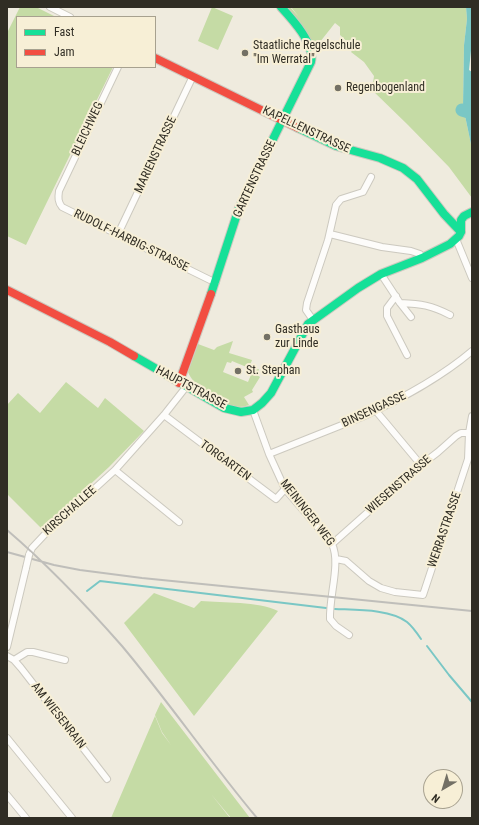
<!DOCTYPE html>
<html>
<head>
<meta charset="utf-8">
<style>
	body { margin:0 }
	#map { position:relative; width:479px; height:825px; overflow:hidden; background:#efebde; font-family:"Roboto Condensed",sans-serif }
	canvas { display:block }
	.frame { position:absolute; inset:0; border:8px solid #302d24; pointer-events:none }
	.legend { position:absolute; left:16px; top:16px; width:140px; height:52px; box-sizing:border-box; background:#f7efd6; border:1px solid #a7a18f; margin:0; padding:5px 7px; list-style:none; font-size:12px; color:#302d24 }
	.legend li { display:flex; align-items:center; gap:8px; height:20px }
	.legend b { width:20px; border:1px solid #a7a18f }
	.north { position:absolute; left:423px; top:769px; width:40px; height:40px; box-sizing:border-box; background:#f7efd6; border:1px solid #a7a18f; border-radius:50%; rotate:218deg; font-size:11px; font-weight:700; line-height:16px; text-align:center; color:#302d24 }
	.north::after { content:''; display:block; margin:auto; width:14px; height:18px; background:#737065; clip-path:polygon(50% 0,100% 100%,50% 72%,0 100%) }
</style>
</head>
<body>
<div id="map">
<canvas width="479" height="825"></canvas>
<div class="frame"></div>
<ul class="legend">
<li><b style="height:5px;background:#16e098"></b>Fast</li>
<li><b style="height:5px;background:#f24e42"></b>Jam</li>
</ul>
<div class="north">N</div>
</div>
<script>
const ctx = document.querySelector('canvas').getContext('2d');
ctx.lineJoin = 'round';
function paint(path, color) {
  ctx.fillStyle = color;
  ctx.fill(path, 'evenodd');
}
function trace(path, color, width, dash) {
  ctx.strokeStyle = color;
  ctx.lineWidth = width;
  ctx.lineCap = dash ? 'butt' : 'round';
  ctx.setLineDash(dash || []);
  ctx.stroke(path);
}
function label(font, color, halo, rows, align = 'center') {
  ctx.font = font + ' "Roboto Condensed",sans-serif';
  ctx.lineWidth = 4;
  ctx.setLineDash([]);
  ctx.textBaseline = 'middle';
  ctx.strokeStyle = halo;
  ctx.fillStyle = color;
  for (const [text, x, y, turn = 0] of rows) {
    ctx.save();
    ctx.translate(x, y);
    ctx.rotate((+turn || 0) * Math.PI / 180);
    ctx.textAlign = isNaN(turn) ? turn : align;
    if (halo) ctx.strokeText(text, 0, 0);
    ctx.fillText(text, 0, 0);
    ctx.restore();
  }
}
paint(new Path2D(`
	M20,7H36L56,17H17V67H113L26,245L7,236V33Z
	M212,7L233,16L218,50L198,41Z
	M283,7H290L299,17L291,7H466L467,19L464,45L463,106L472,149V198L449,167L408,125L372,90L374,76L364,62L351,52L354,48L340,35V27L335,23L316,47L311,44Z
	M233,341L229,353L252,360L249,368L232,361L231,363L227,362L223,372L248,382L253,370L259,369L257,375L260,377L252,390L253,392L244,397L249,405C246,406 242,407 239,407C223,405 194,388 188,372L198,344L214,350L217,347Z
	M66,382L98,408L105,398L144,431L109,467L42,529L7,494V405L18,393L40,413Z
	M154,593L194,608L201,601C223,603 258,601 278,611L194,716L124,623Z
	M161,702L250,818H231L211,794L230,818H111L155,716L162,733L171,745L162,732L155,715Z`), '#c5dba5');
paint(new Path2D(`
	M466,7H472V41L469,70L472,72V149L463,106L464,45L467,19Z`), '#7ac7c5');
trace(new Path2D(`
	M87,591L100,581L326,608
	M335,609C356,610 390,609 407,622C413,627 417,633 421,639
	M427,646L449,675L472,702`), '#7ac7c5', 2);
trace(new Path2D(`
	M462,110L472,113`), '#7ac7c5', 13);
const street = new Path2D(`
	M50,7L70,17
	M118,67L59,191C58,198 58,202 62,207L210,280L216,282
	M118,234L193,76
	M330,234L382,247L411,251L420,254L422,258
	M456,239L472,278
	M381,274L400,303C421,304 431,305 450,315
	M396,296L387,308V316L407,355
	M400,303L411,317
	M313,320L306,310L307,303L328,240L336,205L341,199L363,192L371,177
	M253,410L269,454L285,489L332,544C341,563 329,596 330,619L336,626L349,635
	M376,411L421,465
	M164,415L276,499L285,489
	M269,454L362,417C401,399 439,379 472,351
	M115,470L179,522
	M332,544L421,465L438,452L456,436L461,433H469
	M29,555L32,548L47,532L115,470L164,415L186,387
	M336,559L346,561L369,581L381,588L395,592L423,595L468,459L469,433L472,416
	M7,647L26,568
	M7,656L14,660L21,668L107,779
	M14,660L27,652H33L65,660
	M7,738L72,818
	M7,795L26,818`);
const fast = new Path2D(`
	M298,128L336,146L380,158L403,168L417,179L444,214L461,232
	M211,294L239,208L311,62C315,44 293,20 281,7
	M134,356L224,408L241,412L253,410L262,403L271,393L308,324L358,288L381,274L422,258L450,244L459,236L461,232V220L464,216L472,212`);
const jam = new Path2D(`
	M155,58L298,128
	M7,290L110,342L134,356
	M179,383L211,294`);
trace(street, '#ccc9bf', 8);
trace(fast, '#ccc9bf', 10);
trace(jam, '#ccc9bf', 10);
trace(street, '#fdfcfa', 6);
trace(fast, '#16e098', 8);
trace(jam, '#f24e42', 8);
trace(new Path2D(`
	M7,530C49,566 86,605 122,646C169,702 210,762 257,818
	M7,552L54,565L80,570L142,578L472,611`), '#bfbeba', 2);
const streetBridge = new Path2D(`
	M26,568L29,555`);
trace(streetBridge, '#ccc9bf', 8, []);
trace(streetBridge, '#fdfcfa', 6);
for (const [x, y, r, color] of [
	[245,53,4,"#737065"],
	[338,88,4,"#737065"],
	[267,337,4,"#737065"],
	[238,371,4,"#737065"]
]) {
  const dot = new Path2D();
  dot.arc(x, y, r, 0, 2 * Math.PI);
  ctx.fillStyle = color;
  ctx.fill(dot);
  trace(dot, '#f7efd6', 1.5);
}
label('12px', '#302d24', '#f7efd6', [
	["Staatliche Regelschule",253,46],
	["\"Im Werratal\"",253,60],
	["Regenbogenland",346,88],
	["Gasthaus",275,330],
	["zur Linde",275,344],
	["St. Stephan",246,371]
], 'left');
label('12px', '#302d24', '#f7efd6', [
	["BLEICHWEG",88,129,-65],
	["KAPELLENSTRASSE",306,130,25],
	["MARIENSTRASSE",156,155,-65],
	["GARTENSTRASSE",255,179,-65],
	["RUDOLF-HARBIG-STRASSE",131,241,26],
	["HAUPTSTRASSE",191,388,28],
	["BINSENGASSE",374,410,-25],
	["TORGARTEN",225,461,36],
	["WIESENSTRASSE",399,485,-41],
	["KIRSCHALLEE",70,511,-42],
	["MEININGER WEG",307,513,52],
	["WERRASTRASSE",445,530,-71],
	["AM WIESENRAIN",58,716,52]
]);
</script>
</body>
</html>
